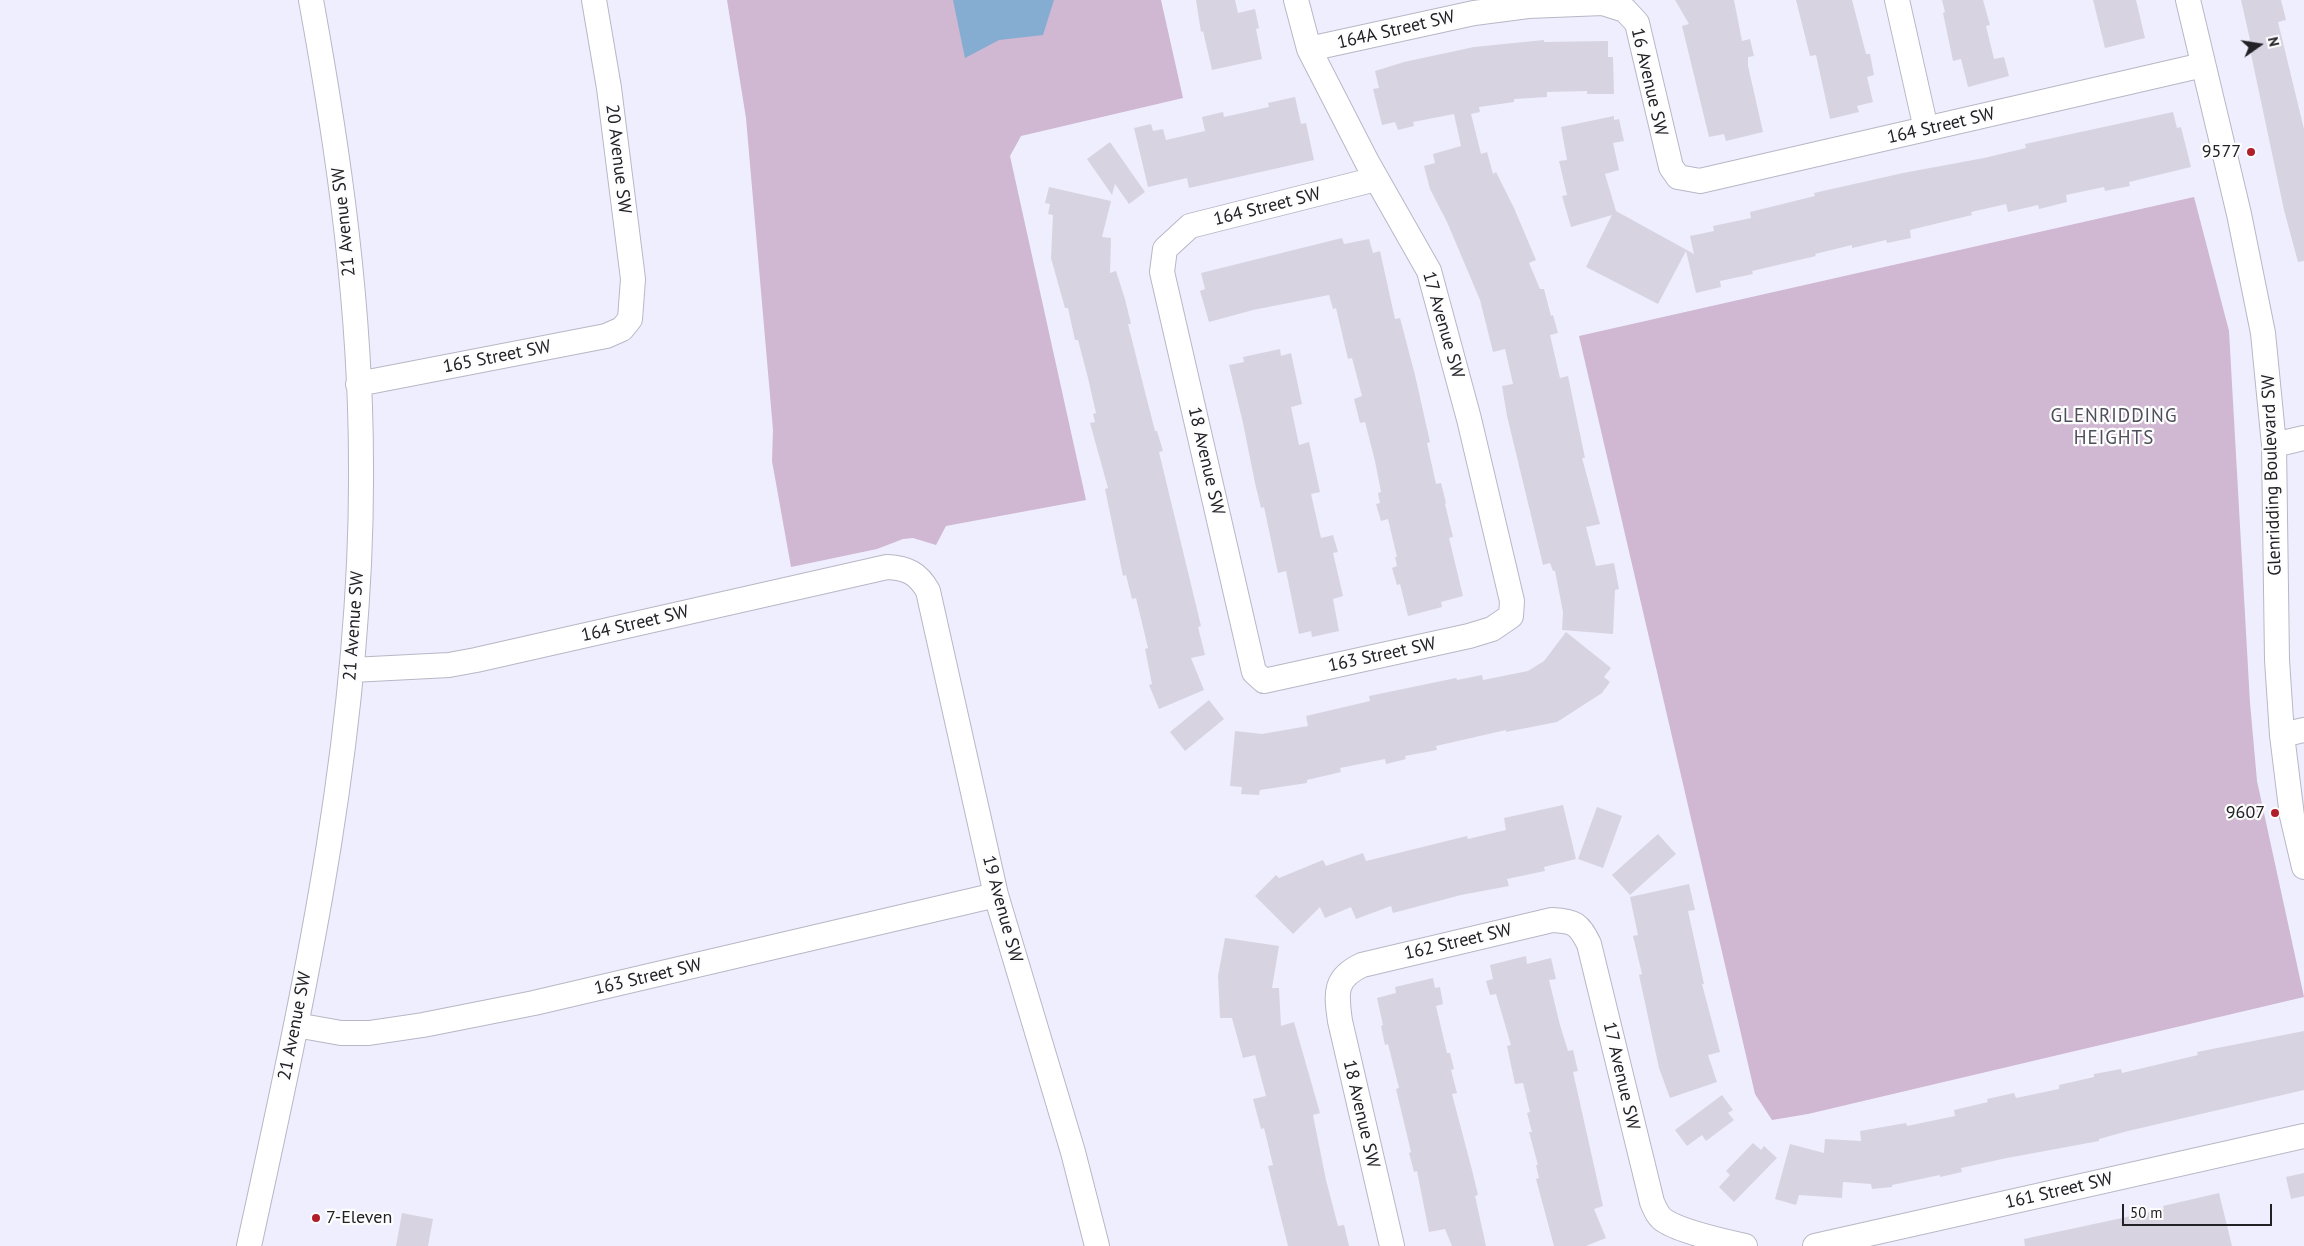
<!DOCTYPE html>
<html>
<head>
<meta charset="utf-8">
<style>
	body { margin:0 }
	#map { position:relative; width:2304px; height:1246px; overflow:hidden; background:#eeeefe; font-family:"PT Sans",sans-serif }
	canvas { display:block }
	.north { position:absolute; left:2234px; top:20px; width:50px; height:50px; -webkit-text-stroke:4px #fdfdfd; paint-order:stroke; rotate:77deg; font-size:14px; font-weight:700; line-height:20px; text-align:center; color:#212126 }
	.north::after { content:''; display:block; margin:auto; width:18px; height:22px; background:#212126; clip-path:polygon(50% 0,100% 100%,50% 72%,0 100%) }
	.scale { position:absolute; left:2122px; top:1204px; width:150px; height:22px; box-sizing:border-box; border:2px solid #212126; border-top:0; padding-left:6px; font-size:15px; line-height:18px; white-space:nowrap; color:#212126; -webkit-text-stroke:4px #fdfdfd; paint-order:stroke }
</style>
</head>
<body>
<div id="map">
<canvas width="2304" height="1246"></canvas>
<div class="north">N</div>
<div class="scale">50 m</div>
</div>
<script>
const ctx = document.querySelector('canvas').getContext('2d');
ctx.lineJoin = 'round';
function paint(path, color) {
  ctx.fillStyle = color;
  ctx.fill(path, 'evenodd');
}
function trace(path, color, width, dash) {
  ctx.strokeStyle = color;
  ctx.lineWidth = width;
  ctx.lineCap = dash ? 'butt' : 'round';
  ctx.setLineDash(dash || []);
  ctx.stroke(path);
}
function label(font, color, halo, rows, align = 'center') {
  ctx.font = font + ' "PT Sans",sans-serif';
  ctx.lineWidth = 4.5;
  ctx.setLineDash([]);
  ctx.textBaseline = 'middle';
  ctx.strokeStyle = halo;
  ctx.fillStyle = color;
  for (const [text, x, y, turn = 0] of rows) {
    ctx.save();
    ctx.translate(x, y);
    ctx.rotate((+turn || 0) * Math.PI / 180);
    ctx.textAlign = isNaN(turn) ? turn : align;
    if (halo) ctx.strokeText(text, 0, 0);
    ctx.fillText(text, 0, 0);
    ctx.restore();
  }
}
paint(new Path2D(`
	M727,0H1161L1183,98L1021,136L1010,156L1086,500L946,526L936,545L913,538L903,539L877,549L791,567L772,461L773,430L746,118Z
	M2194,197L2229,331L2250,703L2257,781L2304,997L1808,1114L1772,1120L1755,1094L1579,336Z`), '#d0b7d2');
paint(new Path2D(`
	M953,0H1054L1043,35L999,40L965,58Z`), '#84add1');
paint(new Path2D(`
	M1196,0H1235L1238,13L1255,9L1259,28L1256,29L1262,59L1212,70L1203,31L1201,32Z
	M1675,0H1734L1742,41L1750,39L1754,56L1748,57V66L1763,132L1726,141L1724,134L1709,137L1682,26L1689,24Z
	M1796,0H1852L1866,54H1870L1874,75L1867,77L1873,102L1857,106L1859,112L1830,119L1816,55L1810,56Z
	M1942,0H1983L1990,25L1986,26L1994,59L2004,57L2009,76L1968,87L1961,59L1953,61L1943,13L1945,12Z
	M2093,0H2136L2145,38L2105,48Z
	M2241,0H2281L2286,20L2278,22L2304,129V261L2298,262L2284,210L2248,40H2250Z
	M1544,40V42L1608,41V57H1613L1614,94H1587V91L1547,92V97L1514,99V102L1479,107L1480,112L1471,114L1481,154L1487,152L1493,174L1496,172L1514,208L1536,260L1529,263L1540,289H1544L1551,316L1553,315L1558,333L1550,335L1560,378L1568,376L1585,458H1582L1600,524L1586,527L1596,566L1614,563L1619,589L1615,590L1613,634L1562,630L1563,612L1555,571H1553L1550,563L1543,565L1507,416L1502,386L1513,384L1505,349L1493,352L1480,300L1447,222L1430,189L1424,166L1435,163L1433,154L1461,146L1454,114L1413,122L1414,126L1398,130L1395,122L1382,125L1373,89L1379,88L1375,71L1404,62L1474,47Z
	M1295,97L1301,124L1306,123L1314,160L1189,188L1187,178L1148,187L1134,128L1151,124L1153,131L1163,129L1166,140L1205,131L1202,117L1223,112L1224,117L1269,107L1268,103Z
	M2173,112L2177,128L2181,127L2191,167L2129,182L2130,186L2105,191L2104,187L2066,195L2067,202L2039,209L2038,205L2008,212L2006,204L1971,212L1972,215L1910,230L1911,238L1887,243L1886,240L1852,248V245L1815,254L1816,256L1752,271L1753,274L1720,281L1721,287L1696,293L1686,251L1658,304L1586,267L1612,215L1571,227L1562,196L1567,195L1559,161L1567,160L1561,127L1614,116V120L1619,119L1624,141L1613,143L1619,170L1605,174L1616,211L1694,254L1690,236L1714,231L1713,226L1751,218L1750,212L1815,196L1814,193L1903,173L1984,158L2026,148L2025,144Z
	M1110,142L1145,192L1129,204L1115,184L1112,195L1087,159Z
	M1049,187L1111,201L1102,237L1111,238L1110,273L1116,271L1125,299L1131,324H1128L1144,388L1155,431H1157L1163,451L1159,452L1201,626L1198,627L1205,655L1191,658L1204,690L1159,709L1149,685L1152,684L1145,649L1148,648L1136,598L1132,599L1126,575L1123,576L1105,489L1108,488L1090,423L1095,422L1093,414L1096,413L1088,378L1078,340H1075L1068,308H1065L1051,258L1053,215L1048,214L1050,204L1045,203Z
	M1342,238L1344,244L1369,239L1373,253L1380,251L1395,319L1400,318L1415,375L1430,442L1427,443L1436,484L1441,483L1446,503L1445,504L1453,537L1449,538L1463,596L1441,602L1442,607L1408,616L1400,584L1397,585L1392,568L1397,566L1395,557H1397L1388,519L1381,521L1376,504L1380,503L1378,493L1381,492L1375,461L1365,422L1360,423L1354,399L1362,396L1352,358L1348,359L1336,308L1333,309L1329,295L1253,310L1209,322L1200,291L1205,289L1201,273Z
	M1280,349L1281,356L1291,353L1302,404L1291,407L1299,445L1309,442L1320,492L1311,494L1321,538L1333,535L1338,552L1333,553L1343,596L1333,599L1339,631L1312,637L1311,631L1299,634L1286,571L1278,573L1264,507L1261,508L1255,483L1243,423L1229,365L1244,362L1243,357Z
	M1566,632L1611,668L1604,677L1610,682L1602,693L1557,722L1506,732V730L1436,746L1437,750L1405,756L1406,759L1386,764L1385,759L1340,768L1341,772L1307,780V783L1260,790L1259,795L1241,794L1242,787L1230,786L1235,731L1262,734L1308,726L1306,716L1370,701L1369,696L1456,678L1457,680L1482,675L1483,680L1528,671L1544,661Z
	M1209,700L1224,719L1185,751L1170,732Z
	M1563,805L1576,859L1544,867L1545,871L1507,879L1509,886L1461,895L1393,913L1391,906L1356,919L1351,907L1325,918L1320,907L1293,934L1255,896L1276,875L1279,878L1323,860L1326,866L1363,853L1366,861L1467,836L1468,839L1506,830L1504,818Z
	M1597,807L1622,816L1603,868L1578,859Z
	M1658,834L1676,854L1630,895L1612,875Z
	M1689,884L1695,910L1688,911L1704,984H1702L1720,1052L1708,1055L1717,1082L1670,1098L1659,1068L1639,975L1642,974L1633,936L1638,935L1630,897Z
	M1225,938L1279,946L1272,988H1279L1281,1026L1294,1022L1320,1113L1313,1115L1326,1180L1338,1226L1344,1225L1349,1246H1288L1268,1166L1273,1165L1264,1128L1261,1129L1253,1099L1266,1096L1255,1055L1243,1058L1232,1018H1220L1218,976Z
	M1526,956L1527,964L1551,958L1556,979L1549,980L1560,1025L1568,1051L1573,1050L1578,1071L1573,1072L1603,1206L1594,1209L1606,1238L1586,1246H1554L1536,1179L1539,1178L1536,1165H1538L1529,1132H1532L1527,1113L1530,1112L1523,1083L1515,1084L1507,1046L1511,1045L1496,994L1490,995L1486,981L1493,979L1490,965Z
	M1433,978L1435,988L1440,987L1443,1004L1436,1006L1447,1053H1450L1454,1069L1451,1070L1457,1093L1452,1094L1472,1170L1478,1195L1475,1196L1486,1246H1452L1445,1229L1429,1232L1417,1171L1414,1172L1409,1153L1411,1152L1396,1089L1399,1088L1388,1044L1385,1045L1381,1026L1383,1025L1377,998L1396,993L1395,987Z
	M2304,1031V1090L2128,1131L2099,1139V1141L2007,1158L1961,1168L1962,1172L1940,1177V1175L1892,1185V1187L1872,1189L1871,1184L1843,1182L1842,1198L1799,1195L1796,1205L1775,1199L1790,1144L1824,1153L1825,1139L1861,1141L1860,1131L1906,1123L1907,1126L1955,1116L1954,1110L1988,1102L1987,1099L2014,1093L2016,1098L2059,1089V1085L2094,1077V1074L2121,1069L2122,1073L2198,1055L2197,1052Z
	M1722,1095L1733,1110L1728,1113L1734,1120L1706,1141L1702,1135L1687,1146L1675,1130Z
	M1753,1143L1761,1150L1764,1146L1777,1158L1734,1202L1719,1187L1730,1175L1726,1171Z
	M2304,1173V1196L2291,1199L2286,1177Z
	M2219,1193L2232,1246H2025L2024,1239L2164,1209L2163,1206Z
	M402,1213L433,1219L428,1246H396Z`), '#d8d3e1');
const minor = new Path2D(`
	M1296,0L1309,49L1367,162L1429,271L1469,419L1512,601L1511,616L1492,629L1469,636L1264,681L1254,672L1162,272L1165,249L1190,226L1376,179
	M1897,0L1926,129
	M2188,0L2239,214L2263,333L2274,445L2277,660L2282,735L2292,816L2304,867
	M1309,49L1474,13L1528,6L1603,3L1625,10L1637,23L1671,167L1678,177L1700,181L2203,65
	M358,384L606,336L622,329L630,319L633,279L609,88L594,0
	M2274,445L2304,438
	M352,670L449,665L476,660L887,567C907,568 918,573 928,591L996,895L1073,1152L1097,1246
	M2282,735L2304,730
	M296,1025L341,1033H369L423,1025L534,1003L996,895
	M249,1246C305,988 363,730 361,465C361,309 339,153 311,0
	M1392,1246L1340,1021C1336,993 1334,978 1362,965L1552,920C1575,921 1579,924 1589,944L1652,1202C1655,1209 1658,1217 1665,1221C1680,1231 1727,1242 1745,1246
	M1815,1246L2304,1136`);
trace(minor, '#b7b7c6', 26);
trace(minor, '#fff', 24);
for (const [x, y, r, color] of [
	[2251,152,5,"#b01e29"],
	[2275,813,5,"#b01e29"],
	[316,1218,5,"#b01e29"]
]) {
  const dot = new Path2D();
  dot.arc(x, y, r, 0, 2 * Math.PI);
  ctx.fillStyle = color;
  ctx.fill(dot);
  trace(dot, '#fdfdfd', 2);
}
label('18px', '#212126', '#fdfdfd', [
	["164A Street SW",1396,30,-13],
	["16 Avenue SW",1649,82,77],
	["164 Street SW",1941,126,-13],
	["20 Avenue SW",618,159,83],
	["164 Street SW",1267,207,-14],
	["21 Avenue SW",344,222,-96],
	["17 Avenue SW",1443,325,74],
	["165 Street SW",497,357,-11],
	["18 Avenue SW",1206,461,77],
	["Glenridding Boulevard SW",2272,475,-92],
	["164 Street SW",635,624,-13],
	["21 Avenue SW",354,626,-86],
	["163 Street SW",1382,655,-12],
	["19 Avenue SW",1002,909,75],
	["162 Street SW",1458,942,-13],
	["163 Street SW",648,977,-13],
	["21 Avenue SW",295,1026,-79],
	["17 Avenue SW",1621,1076,77],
	["18 Avenue SW",1361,1114,77],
	["161 Street SW",2059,1191,-13]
]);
label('18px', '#212126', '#fdfdfd', [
	["9577",2241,152],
	["9607",2265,813],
	["7-Eleven",326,1218,"left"]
], 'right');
ctx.letterSpacing = '1px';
label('19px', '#4d4e5a', '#fdfdfd', [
	["GLENRIDDING",2114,417],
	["HEIGHTS",2114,439]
]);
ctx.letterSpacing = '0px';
</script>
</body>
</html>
